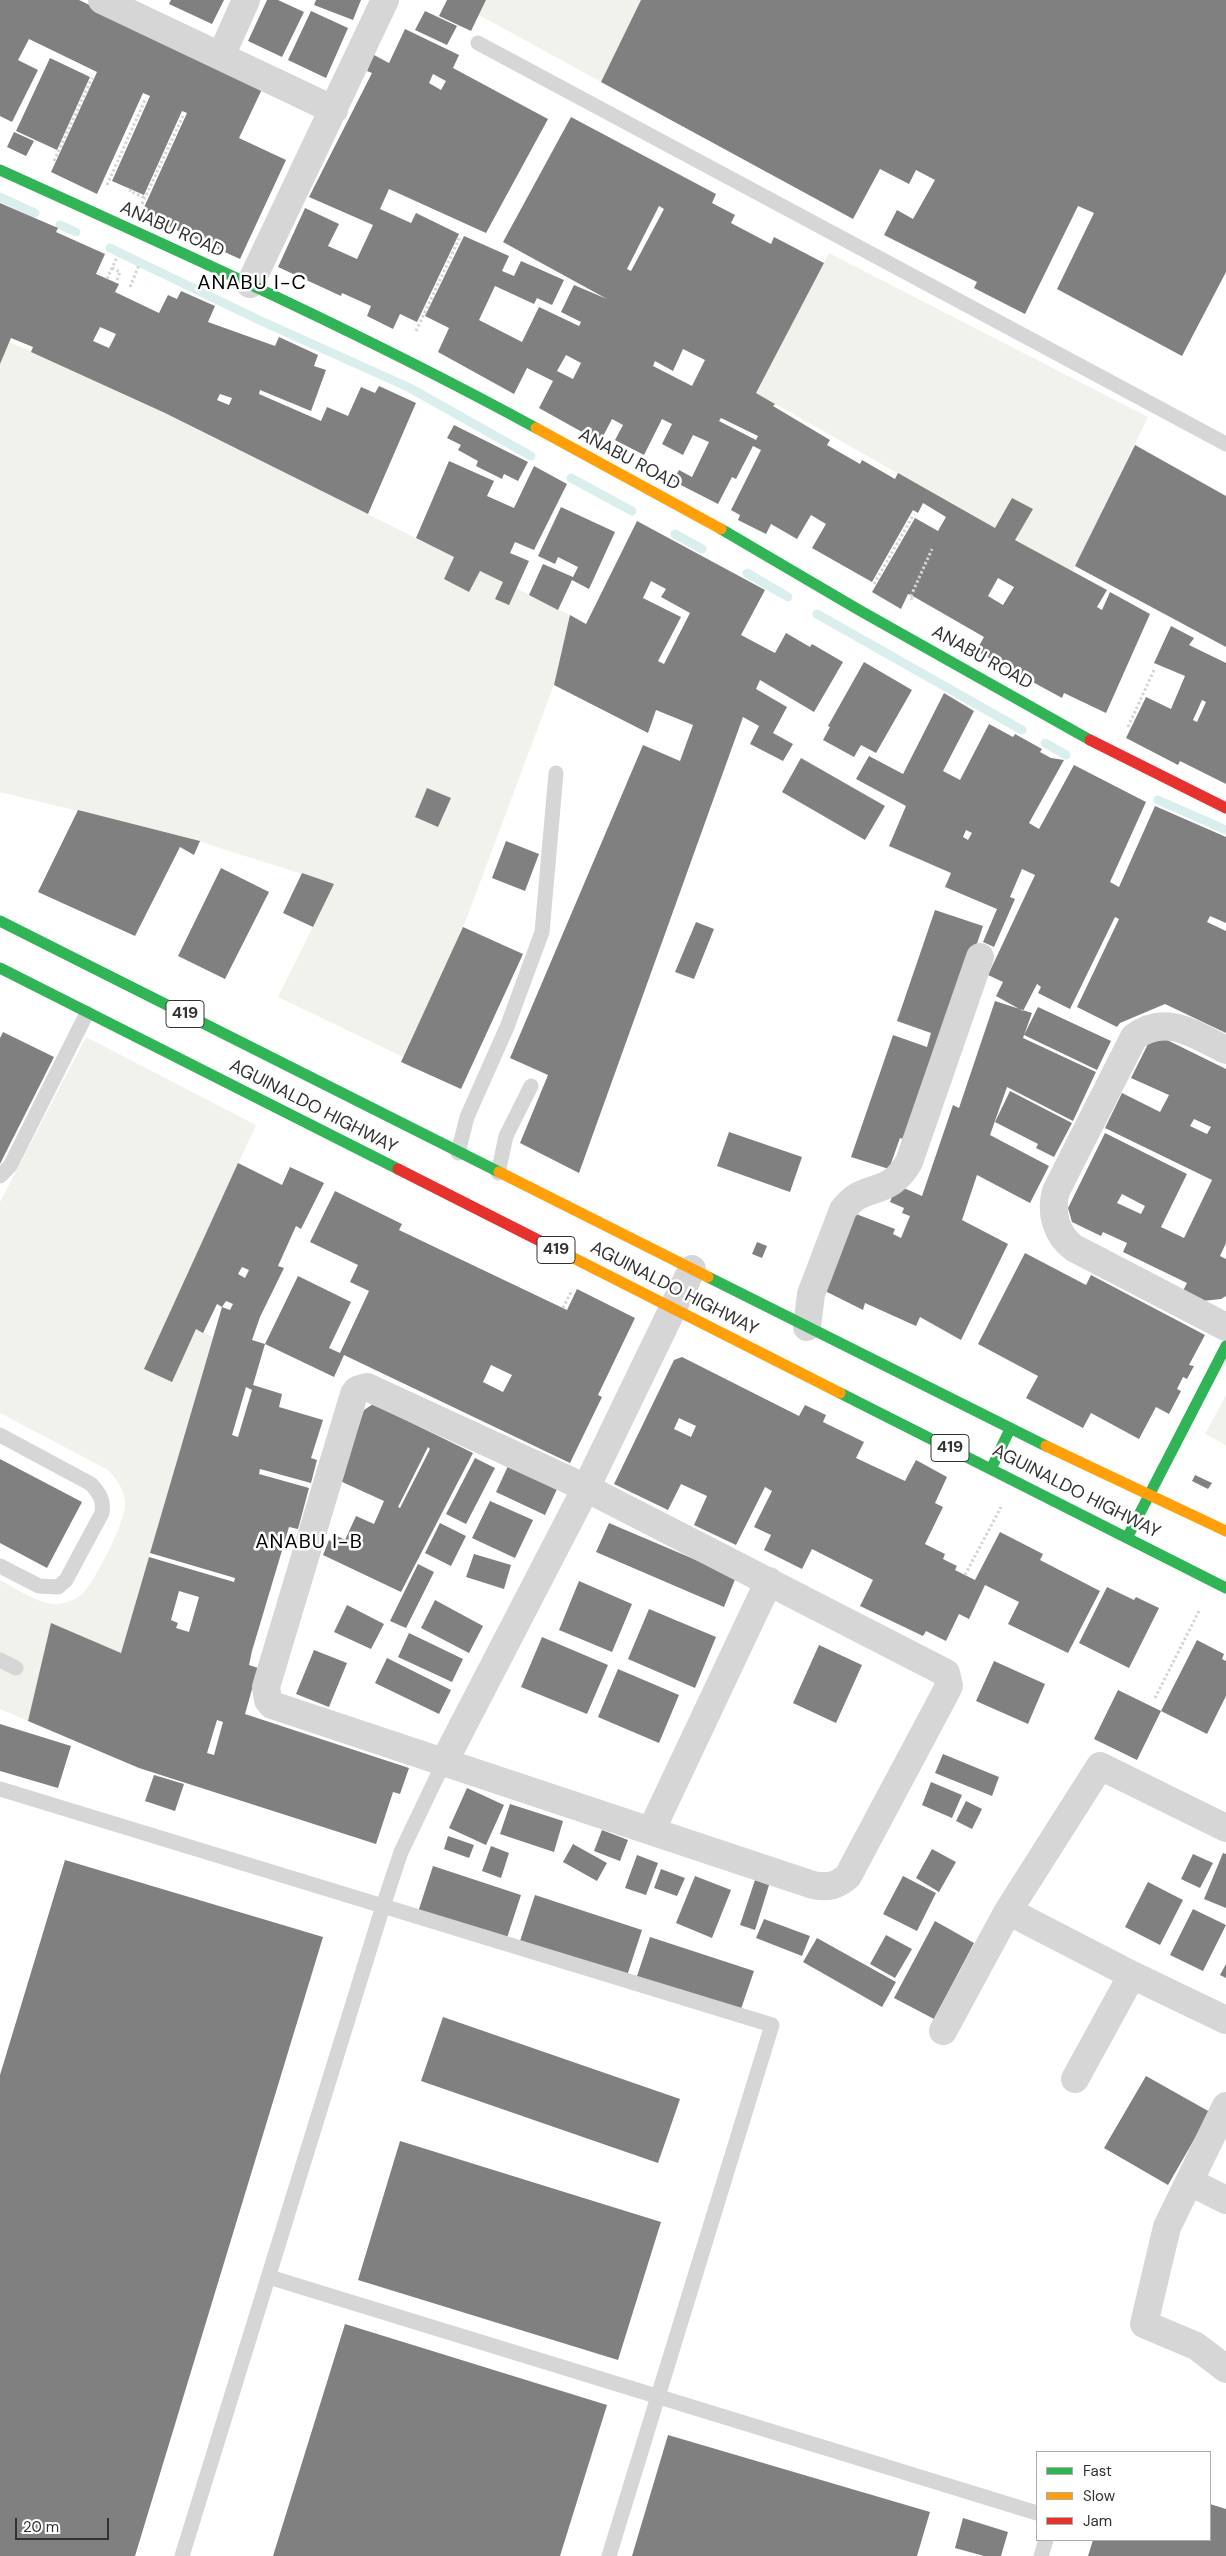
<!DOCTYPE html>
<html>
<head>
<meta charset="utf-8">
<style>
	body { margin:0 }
	#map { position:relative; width:1226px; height:2556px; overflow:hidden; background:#fff; font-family:"DM Sans",sans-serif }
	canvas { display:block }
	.legend { position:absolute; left:1036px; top:2451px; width:175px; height:90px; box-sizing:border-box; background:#fff; border:1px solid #adadad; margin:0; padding:6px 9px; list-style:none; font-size:15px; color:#323232 }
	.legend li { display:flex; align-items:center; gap:10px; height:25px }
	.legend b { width:25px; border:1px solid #adadad }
	.scale { position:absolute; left:15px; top:2518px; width:94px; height:22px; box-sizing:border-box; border:2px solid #323232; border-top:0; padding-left:6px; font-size:15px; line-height:18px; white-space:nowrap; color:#323232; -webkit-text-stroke:4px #fff; paint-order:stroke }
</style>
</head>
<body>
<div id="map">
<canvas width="1226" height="2556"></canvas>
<ul class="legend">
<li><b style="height:6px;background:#30b455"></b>Fast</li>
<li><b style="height:6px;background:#ff9f0a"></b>Slow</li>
<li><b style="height:6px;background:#e5322d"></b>Jam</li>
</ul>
<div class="scale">20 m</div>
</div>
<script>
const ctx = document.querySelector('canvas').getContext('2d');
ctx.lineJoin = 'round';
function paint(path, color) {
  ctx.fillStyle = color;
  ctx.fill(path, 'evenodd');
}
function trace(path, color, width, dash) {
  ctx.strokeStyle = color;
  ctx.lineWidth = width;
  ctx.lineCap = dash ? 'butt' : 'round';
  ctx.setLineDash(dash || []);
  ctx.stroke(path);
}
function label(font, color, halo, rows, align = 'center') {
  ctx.font = font + ' "DM Sans",sans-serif';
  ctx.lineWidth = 5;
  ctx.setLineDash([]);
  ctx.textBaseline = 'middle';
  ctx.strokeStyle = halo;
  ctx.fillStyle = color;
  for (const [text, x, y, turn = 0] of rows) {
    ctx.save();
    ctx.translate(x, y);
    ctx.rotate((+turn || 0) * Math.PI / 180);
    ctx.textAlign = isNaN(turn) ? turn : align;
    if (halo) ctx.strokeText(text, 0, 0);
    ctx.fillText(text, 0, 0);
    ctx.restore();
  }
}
paint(new Path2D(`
	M486,0H641L601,82L479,15Z
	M829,253L1148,417L1072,572L756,393Z
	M0,342L8,346L10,342L165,413L570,615L554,685L466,920L403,1057L278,997L334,884L185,837L0,792Z
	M86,1037L256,1125L168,1316L213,1337L121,1653L51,1624L28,1721L0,1709V1580C16,1588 37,1604 56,1604C64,1604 74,1600 81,1595C93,1586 124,1523 125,1507C126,1492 118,1481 108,1470L0,1413V1202Z
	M1226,1395V1445L1205,1434Z`), '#f2f2ec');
trace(new Path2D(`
	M0,197L35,213
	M60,225L76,232
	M110,248L259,320L410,388L531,456
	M571,478L632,511
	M675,534L702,549
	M747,573L788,597
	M817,614L1022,730
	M1045,743L1066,755
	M1158,800L1226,830`), '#dbeeee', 9);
paint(new Path2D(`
	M0,0H79L263,87L239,138L286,160L240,259L141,214L187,113L182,111L144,195L112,181L150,96L143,93L97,194L51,172L97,72L29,39L18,60L38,70L12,122L0,116Z
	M171,0H224L212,24L169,4Z
	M267,0H278L304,12L282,57L248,41Z
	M316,0H361L353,20L314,5Z
	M447,0H486L471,31L439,16Z
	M641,0H1226V272L1182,356L1057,289L1094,213L1078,206L1025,314L974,288L977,282L884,235L897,210L913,219L935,180L916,170L909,184L880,169L853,219L601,82Z
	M311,11L348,28L326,78L288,60Z
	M425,11L457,26L447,45L415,30Z
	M405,29L459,55L453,68L548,119L486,233L389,189L380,209L411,223L416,213L459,234L417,322L400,314L393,329L367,316L371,306L342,293L341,296L278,267L305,208L339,224L328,246L357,259L373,225L309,197L372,73L367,71L374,55L389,63ZM433,74L446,81L441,90L429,83Z
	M50,58L90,77L57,150L16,131Z
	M571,117L716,194L712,203L735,215L731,223L771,244L774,237L824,263L756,393L775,404L773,406L830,440L827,445L860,464L862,460L895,479L898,473L995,528L1012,498L1033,509L1015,540L1107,590L1097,607L1102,610L1110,592L1150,614L1106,713L1064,693L1062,698L976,651L984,637L911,595L908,594L901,609L872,592L915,518L938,531L946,517L923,503L918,513L913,510L872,582L812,548L826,524L811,515L797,539L771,524L766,534L738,520L740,515L731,510L761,450L753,446L736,479L732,477L718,504L673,481L679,470L692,477L709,442L693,435L683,455L662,444L672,424L662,419L644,455L615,440L623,425L612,419L600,442L539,408L553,381L527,368L514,394L438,352L449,328L425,316L464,236L509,256L502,271L514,276L521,261L564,280L552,305L537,298L534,304L495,286L479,320L522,342L539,307L579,326L581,322L561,312L574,285L607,299L503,242ZM659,206L664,209L631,271L627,269ZM683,349L705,360L692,386L653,366L655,361L673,371ZM566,355L581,363L573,379L557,371ZM721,418L758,436L756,440L719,421ZM998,578L1014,587L1003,605L988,596Z
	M14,132L34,141L26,156L7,147Z
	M0,203L58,228L56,232L105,254L96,274L119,284L115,292L159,313L168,295L177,299L181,291L215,306L208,322L275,346L279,337L318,355L314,366L326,370L311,411L260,390L259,394L321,421L327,407L348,416L361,387L375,393L379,386L416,403L368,514L165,413L31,352L33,347L11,338L0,364ZM100,327L116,334L109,348L93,341ZM220,394L232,398L229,405L217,400Z
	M454,425L528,462L518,481L504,474L502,479L476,466L478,461L458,450L461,445L447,438Z
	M1135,445L1226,496V647L1075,566Z
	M449,461L494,481L487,496L514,508L534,466L567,484L534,550L515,542L510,553L529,561L509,605L495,599L503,582L480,571L469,592L444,579L454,557L416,538Z
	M561,507L615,532L589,589L572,580L558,610L529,595L543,564L573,577L578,567L558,557L555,564L538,556Z
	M637,521L765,590L741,635L775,653L786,633L810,647L812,644L843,662L814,712L760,680L756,689L787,707L773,733L793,744L783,761L750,744L759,726L743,717L579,1173L520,1143L548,1075L510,1058L643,745L680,761L693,725L656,710L648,733L554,685L570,615L586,624ZM651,581L666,589L661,597L690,613L664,664L658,661L681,617L643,598Z
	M1171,626L1194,638L1189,645L1226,663V784L1180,761L1178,765L1126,738L1146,697L1171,709L1185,676L1154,663ZM1202,700L1206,702L1197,722L1193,720Z
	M864,662L912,690L876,753L861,745L854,757L823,740L830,727L828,726Z
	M944,693L974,711L943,771L960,780L989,724L1013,737L1015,734L1042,749L1040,752L1051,758L1064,760L1029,823L1039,829L1074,765L1146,802L1110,882L1119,887L1155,806L1226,837V923L1210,916L1207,922L1226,931V1033L1165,1004L1120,1023L1117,1027L1077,1007L1119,919L1115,917L1070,1009L1038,993L1041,987L1037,984L1023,1011L996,996L1003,982L988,975L1035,875L1022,869L1010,897L1015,899L994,947L983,942L997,909L945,887L951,873L889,846L906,806L856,779L869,756L903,774ZM966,830L972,833L968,840L963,837Z
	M801,758L885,806L865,840L782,792Z
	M427,788L451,798L438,827L415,817Z
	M78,810L200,841L194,855L180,847L135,936L38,892Z
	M506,841L539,854L525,891L492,878Z
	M221,868L269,892L225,979L178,956Z
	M302,873L334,884L313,927L283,913Z
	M935,910L983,926L909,1141L900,1138L889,1169L851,1157L893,1035L927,1047L931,1033L897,1021Z
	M696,922L714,929L694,979L675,972Z
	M463,927L523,954L461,1089L401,1062Z
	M995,1001L1032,1013L1024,1035L1038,1007L1111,1041L1097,1070L1024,1035L1023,1038L1096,1072L1073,1121L1007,1087L990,1135L1049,1166L1030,1203L977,1175L962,1220L1008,1244L961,1340L920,1317L916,1326L865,1303L863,1310L821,1289L851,1212L895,1229L893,1234L901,1238L910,1216L902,1213L904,1208L890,1202L897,1185L922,1196L953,1105L959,1108Z
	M3,1032L54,1057L0,1164V1038Z
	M1163,1038L1226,1069V1243L1220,1256L1226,1259V1296L1221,1299L1202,1301L1183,1291L1187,1283L1123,1252L1127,1243L1103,1232L1101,1236L1072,1222L1068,1208L1105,1133L1187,1174L1161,1227L1184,1238L1212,1180L1105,1128L1122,1093L1160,1112L1169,1095L1131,1078L1148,1044ZM1194,1119L1211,1127L1207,1134L1190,1126ZM1122,1194L1145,1206L1141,1214L1117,1203Z
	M1010,1091L1072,1123L1054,1157L1036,1148L1038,1144L995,1122Z
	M729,1132L802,1157L790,1192L717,1166Z
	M238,1163L282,1185L290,1167L324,1183L301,1229L296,1226L278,1266L284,1268L260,1317L252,1340L265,1344L253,1385L282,1394L279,1407L323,1420L311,1458L317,1460L311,1483L260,1469L259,1474L309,1488L298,1529L289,1527L252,1651L249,1665L258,1668L245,1714L409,1768L400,1794L393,1792L376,1844L139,1768L28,1721L51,1623L121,1653L149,1557L234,1582L235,1578L150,1553L222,1307L217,1304L203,1333L196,1329L172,1382L144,1369ZM242,1267L249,1270L245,1278L238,1274ZM226,1301L233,1304L230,1310L222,1307ZM246,1387L252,1390L238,1437L232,1435ZM179,1591L199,1597L189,1632L176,1628L178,1623L171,1620ZM217,1720L223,1722L214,1755L207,1753Z
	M335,1191L402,1224L399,1230L567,1310L577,1289L635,1318L598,1395L602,1397L570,1463L344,1355L334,1377L265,1344L298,1276L351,1302L329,1348L340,1353L369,1291L350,1282L358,1265L310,1242ZM491,1365L512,1375L503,1392L483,1382Z
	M757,1242L767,1246L762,1258L752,1254Z
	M1025,1253L1086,1285L1091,1275L1205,1335L1189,1365L1194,1366L1187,1379L1183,1377L1177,1389L1181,1391L1169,1414L1156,1407L1139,1439L1091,1413L1083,1428L1026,1398L1038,1376L978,1344Z
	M682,1357L799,1416L805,1405L826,1415L823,1422L864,1442L856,1458L905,1481L916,1460L947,1477L935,1503L943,1507L925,1544L945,1554L943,1559L957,1566L955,1570L975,1580L1000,1532L1043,1554L1040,1560L1100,1591L1068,1653L1008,1624L1019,1602L985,1585L969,1619L959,1614L946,1641L926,1631L923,1636L860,1606L873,1580L812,1549L802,1569L764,1550L771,1535L754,1527L772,1491L765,1487L736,1545L694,1525L707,1496L681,1484L668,1510L614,1484L674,1360ZM679,1418L696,1426L691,1437L674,1429Z
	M373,1404L473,1453L401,1592L323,1555L329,1540L334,1543L337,1536L345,1540L356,1516L374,1524L384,1501L340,1481L364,1410ZM428,1447L430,1449L400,1508L398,1507Z
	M475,1458L495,1468L466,1524L446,1514Z
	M0,1459L82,1502L47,1568L0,1543Z
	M508,1466L557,1489L545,1515L496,1492Z
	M1195,1475L1212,1483L1208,1489L1192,1481Z
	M490,1501L533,1520L515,1558L472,1538Z
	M440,1523L466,1536L451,1566L425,1553Z
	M609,1523L736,1577L724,1607L596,1552Z
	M474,1554L511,1565L504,1589L466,1577Z
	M418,1564L434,1572L406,1628L390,1621Z
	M579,1581L632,1604L612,1652L559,1630Z
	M1107,1587L1134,1600L1136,1597L1159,1608L1129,1668L1079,1643Z
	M435,1600L483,1626L469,1653L421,1628Z
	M347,1605L384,1624L371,1649L334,1632Z
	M649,1609L716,1637L695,1688L628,1659Z
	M409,1633L463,1659L452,1682L398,1657Z
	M542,1637L608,1665L587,1714L521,1687Z
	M1197,1640L1224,1654L1222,1659L1226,1661V1696L1207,1734L1161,1711Z
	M819,1645L862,1665L836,1723L793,1703Z
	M314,1650L347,1663L329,1707L296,1694Z
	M387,1658L451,1690L439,1714L375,1683Z
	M994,1661L1045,1684L1028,1724L976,1701Z
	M618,1669L679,1695L659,1743L598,1717Z
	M1118,1690L1161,1711L1137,1760L1094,1739Z
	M0,1724L71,1746L58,1788L0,1771Z
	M943,1754L999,1777L992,1796L935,1773Z
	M154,1775L184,1784L175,1811L145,1801Z
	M931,1782L962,1795L952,1818L922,1805Z
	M467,1788L504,1805L486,1845L449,1828Z
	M966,1801L982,1809L972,1829L956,1821Z
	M510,1804L563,1821L554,1852L500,1834Z
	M602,1830L628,1840L620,1861L594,1851Z
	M448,1836L474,1845L469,1858L444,1849Z
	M573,1844L607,1863L597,1881L563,1862Z
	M491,1846L509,1853L501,1878L482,1871Z
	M932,1849L956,1862L939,1892L916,1878Z
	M1223,1853L1226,1854V1908L1204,1899Z
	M1193,1854L1213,1863L1200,1888L1181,1879Z
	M637,1855L658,1863L646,1895L625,1888Z
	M65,1860L323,1937L135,2556H0V2075Z
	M433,1866L521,1895L506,1941L418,1912Z
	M661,1869L685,1878L677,1896L654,1888Z
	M695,1876L731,1890L712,1938L676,1923Z
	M903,1876L936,1893L917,1931L883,1914Z
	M755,1880L769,1885L755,1930L740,1925Z
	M1148,1882L1183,1900L1160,1945L1125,1927Z
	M535,1895L642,1930L627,1976L520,1941Z
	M1193,1909L1226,1925L1203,1971L1170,1955Z
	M764,1919L810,1936L802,1956L756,1938Z
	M935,1921L974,1943L934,2019L894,1998Z
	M886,1935L912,1949L895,1978L870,1964Z
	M650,1937L754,1971L740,2012L636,1979Z
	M817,1938L896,1982L882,2007L803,1962Z
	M1226,1964V1978L1220,1975Z
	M443,2017L680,2099L658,2163L421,2081Z
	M1146,2076L1210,2112L1168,2185L1104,2148Z
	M400,2141L661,2222L618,2360L358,2280Z
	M345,2324L607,2405L560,2556H273Z
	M668,2435L930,2512L917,2556H632Z
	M1210,2504L1226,2509V2556H1088L1093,2540H1210Z
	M963,2518L1008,2532L1001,2556H984L955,2548Z`), '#808080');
trace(new Path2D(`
	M54,161L92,78
	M107,185L146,98
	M131,189L130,191L145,198
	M142,204L183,116
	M112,268L120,272L116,283
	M107,279L117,257
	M130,287L139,265
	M416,331L460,237
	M874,584L914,514
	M913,599L910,598L932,549
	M1128,727L1155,668
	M563,1308L572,1290
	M965,1575L1001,1507
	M1155,1698L1200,1609`), '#d4d4d4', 3, [2.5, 2.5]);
trace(new Path2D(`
	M478,43L1226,444
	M458,1153L467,1117L507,1027L542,932L556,773
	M498,1173L506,1136L531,1086
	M0,1176L10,1166L87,1013
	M0,1435L91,1484C100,1494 104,1500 102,1513L66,1580L58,1587L39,1586L0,1566
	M0,1660L16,1668
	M0,1789L772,2025L609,2556
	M269,2277L1037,2513
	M182,2556L383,1906L401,1852L444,1762
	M1041,2556L1046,2540`), '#d6d6d6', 15);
trace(new Path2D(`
	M102,0L334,110
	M221,56L246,0
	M250,284L385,0
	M1226,1050C1195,1035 1167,1013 1134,1037L1056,1191C1050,1212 1056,1235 1074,1248L1226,1327
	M807,1327L811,1294L843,1210C865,1180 887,1200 909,1162L980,957
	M367,1387L586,1488L946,1673L949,1686L946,1692L848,1876C837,1886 828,1888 813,1885L272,1705L268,1700L266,1687L354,1394L357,1390Z
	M444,1762L586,1488L692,1269
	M651,1831L769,1581
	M1008,1911L1132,1975L1226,2020
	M943,2031L1008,1911L1100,1766L1226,1828
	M1075,2079L1132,1975
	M1226,2106L1167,2227L1144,2324L1196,2346L1226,2369
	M1190,2182L1226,2200`), '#d6d6d6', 28);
trace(new Path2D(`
	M0,170C181,252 362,333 536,428
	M721,529L859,610L1090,740
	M0,921L499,1172
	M0,968L398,1169
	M708,1277L1046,1446
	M840,1393L1226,1588
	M991,1469L1010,1429
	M1127,1538L1226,1346`), '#30b455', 11);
trace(new Path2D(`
	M536,428L721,529
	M499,1172L708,1277
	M548,1245L840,1393
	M1046,1446L1226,1531`), '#ff9f0a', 11);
trace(new Path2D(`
	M1090,740L1226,808
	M398,1169L548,1245`), '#e5322d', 11);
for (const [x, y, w] of [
	[185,1014,38],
	[556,1250,38],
	[950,1448,38]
]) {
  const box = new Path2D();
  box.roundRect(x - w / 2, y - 13.5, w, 27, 4);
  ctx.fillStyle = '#fff';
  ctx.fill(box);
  trace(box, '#323232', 1);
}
label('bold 16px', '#323232', null, [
	["419",185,1014],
	["419",556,1250],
	["419",950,1448]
]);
label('18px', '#323232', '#fff', [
	["ANABU ROAD",172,230,24],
	["ANABU ROAD",629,460,28],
	["ANABU ROAD",982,658,29],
	["AGUINALDO HIGHWAY",313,1107,27],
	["AGUINALDO HIGHWAY",674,1289,27],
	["AGUINALDO HIGHWAY",1076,1492,27]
]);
ctx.letterSpacing = '1px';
label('20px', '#000', '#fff', [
	["ANABU I-C",252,284],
	["ANABU I-B",309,1543]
]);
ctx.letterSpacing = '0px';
</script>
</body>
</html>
